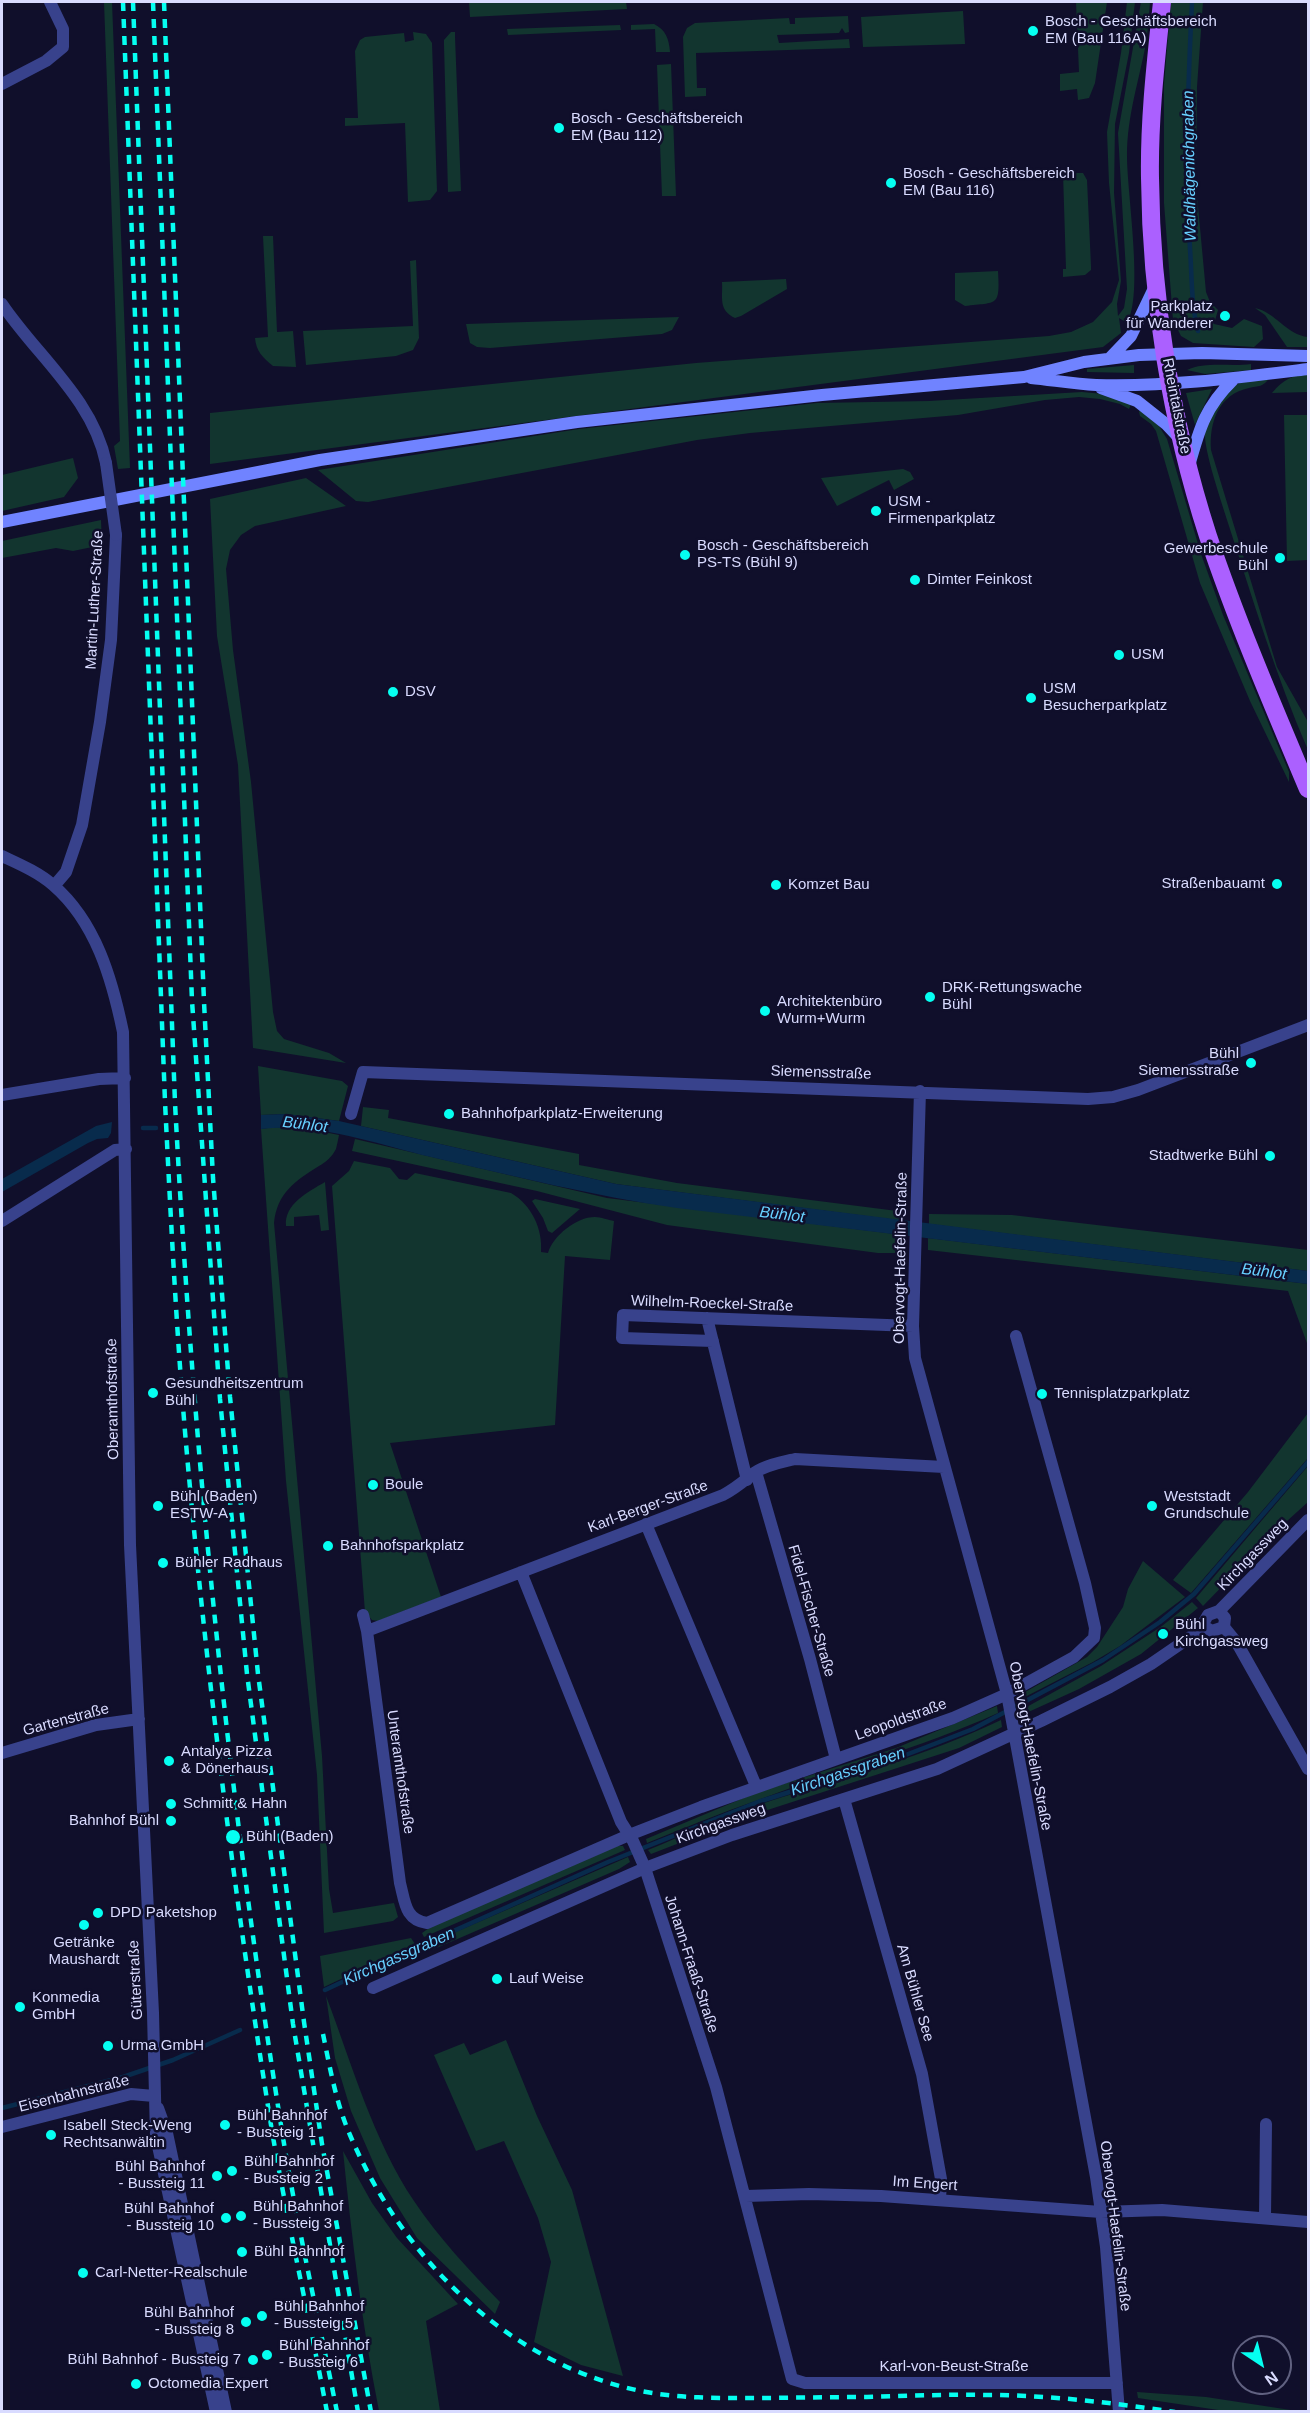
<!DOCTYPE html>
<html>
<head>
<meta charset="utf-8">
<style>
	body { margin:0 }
	#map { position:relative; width:1310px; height:2413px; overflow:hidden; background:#100f2b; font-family:Helvetica,sans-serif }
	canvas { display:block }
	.frame { position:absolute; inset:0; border:3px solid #d9dbff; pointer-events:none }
	.north { position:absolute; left:1232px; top:2335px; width:60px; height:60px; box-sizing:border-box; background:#100f2b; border:2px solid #606180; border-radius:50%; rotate:145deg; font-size:16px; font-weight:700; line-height:24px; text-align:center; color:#d9dbff }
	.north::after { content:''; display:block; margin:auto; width:21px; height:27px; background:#05fff1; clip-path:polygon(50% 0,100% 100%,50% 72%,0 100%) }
</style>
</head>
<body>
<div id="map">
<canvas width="1310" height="2413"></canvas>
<div class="frame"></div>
<div class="north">N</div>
</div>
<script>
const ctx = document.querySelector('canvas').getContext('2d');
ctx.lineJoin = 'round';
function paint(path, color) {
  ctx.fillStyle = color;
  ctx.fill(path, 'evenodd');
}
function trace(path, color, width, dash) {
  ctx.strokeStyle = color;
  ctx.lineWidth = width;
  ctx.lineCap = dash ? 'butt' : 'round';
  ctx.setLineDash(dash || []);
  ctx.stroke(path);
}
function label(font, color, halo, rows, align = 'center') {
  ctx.font = font + ' Helvetica,sans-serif';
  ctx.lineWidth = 5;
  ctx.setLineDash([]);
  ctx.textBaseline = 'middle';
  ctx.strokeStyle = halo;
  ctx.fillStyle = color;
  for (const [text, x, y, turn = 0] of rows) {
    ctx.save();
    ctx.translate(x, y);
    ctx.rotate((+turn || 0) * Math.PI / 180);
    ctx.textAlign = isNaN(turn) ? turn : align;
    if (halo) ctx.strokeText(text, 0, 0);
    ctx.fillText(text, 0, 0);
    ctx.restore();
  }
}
paint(new Path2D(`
	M104,2H112L130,468L118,469L114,446L120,441Z
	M469,2H626L627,9L470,17Z
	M1076,2H1107L1095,83L1089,98L1078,100L1077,89L1060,91V74L1079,72Z
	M1127,2H1135L1129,53L1115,124L1114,193L1121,281L1117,304L1118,316L1124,308L1127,289L1118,133L1141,2H1150C1149,15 1148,29 1146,43C1139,81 1127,116 1127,156C1127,194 1144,295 1127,323L1119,318L1121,333L1103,347L210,464V413L696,363L1049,336L1071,332L1093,322L1112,302L1119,280L1109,183L1107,132L1121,53Z
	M1171,2H1203L1197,87L1196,185L1206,292L1210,302L1218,310L1214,324L1232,328L1244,319L1262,326L1263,339L1254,347L1193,343L1181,336L1173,320L1164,203V84Z
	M963,11L965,44L863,47L861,17Z
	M848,16L849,32L845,33L842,28L839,33L777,35L779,43L849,39L850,48L696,53L697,88H706V96L685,97L683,37L687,28L695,23L789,18L790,24H795V18Z
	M654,24C666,30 669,39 670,52H656L655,29L631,30V25Z
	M620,25L621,30L508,35L507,29Z
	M413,32L426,34L432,43L437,191L430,200L408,202L405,123L345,126V118H358L355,51L360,40L365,37L404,33L405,42L414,40Z
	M451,32H455V37L461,191L448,192L444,45V40Z
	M671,64L676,196H662L657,65Z
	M1063,173H1083L1087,180L1091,266V270L1085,275L1063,277V269H1066Z
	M263,236H273L277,332L293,331L296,367L273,366C263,358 256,351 255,338L268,337Z
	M416,260L419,338L413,350L396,356L306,365L303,331L413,326L410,261Z
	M998,271C1000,307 998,302 965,306L955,300V273Z
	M786,279L787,289L741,316L735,318C718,310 723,298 722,282Z
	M1255,308C1275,312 1287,335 1308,337V347H1287L1265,315Z
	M679,317L672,330L662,334L490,348L477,347L470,343L466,324Z
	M1251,364V370L1205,374L1187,370C1206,361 1230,367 1251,364Z
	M1134,365V373L1087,372V369Z
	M1308,373V392L1272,393C1283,380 1291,376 1308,373Z
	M1269,378C1264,387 1258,386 1249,388C1219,394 1209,422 1211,450L1277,667L1308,722V750C1276,676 1253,600 1228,523C1222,503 1203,449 1205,431C1208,412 1225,389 1242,382C1250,379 1261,379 1269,378Z
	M1212,389L1195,425L1186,393Z
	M1082,392L1104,394L1132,402L1129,409L1120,404L1100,399L1079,397L1045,400L958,415L750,433L697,440L368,502L356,501L318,470L579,429L817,403L929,401Z
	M1141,408L1157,423L1167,439L1201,554L1223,615L1289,772V782L1250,701L1200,583L1156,431L1151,424L1140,416L1139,412Z
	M1284,415H1308V560L1287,561Z
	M73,458L78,478L64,497L2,511V475Z
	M903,469L910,472L914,479L894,490L889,480L837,506L821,478Z
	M306,478L346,506L255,526L241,535L230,550L226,569L233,650L251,782L273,1012L277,1031L284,1039L329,1053L346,1063L253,1048L238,765L217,636L210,499Z
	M101,520L102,545L73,551L56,548L2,558V541Z
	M258,1066L342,1081L348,1086L339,1121L286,1114L261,1115Z
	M363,1107L389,1110L388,1118L579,1154V1165L677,1183L905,1212V1221L616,1184L361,1126Z
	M275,1127L308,1129L339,1135C338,1140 337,1145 336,1149C332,1157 326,1162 319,1166C295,1181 277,1193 274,1223L322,1756L329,1889L333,1913L394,1903L398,1917L393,1921L324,1933L317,1775L286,1481L261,1129Z
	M355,1139L607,1198L903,1235V1247L900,1253H878L667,1225L537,1191L352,1151Z
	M354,1161L390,1168L399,1179L407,1180L415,1173L511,1193C532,1205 543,1230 541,1252L548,1253C553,1236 576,1217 595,1217C601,1217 608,1220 614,1221L610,1260L565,1256L555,1425L390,1443L441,1597L378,1621L372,1620L365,1612L332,1186L349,1171Z
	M325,1182L329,1230L321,1231L319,1215L294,1217V1226H286C284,1204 308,1192 325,1182Z
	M535,1199L580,1209L552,1233L548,1231L543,1218L532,1201Z
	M929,1214L1012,1215L1308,1250V1271L929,1224Z
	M928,1238L1308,1284V1346L1288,1291L928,1250Z
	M1308,1413V1458L1191,1593L1173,1580L1248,1492Z
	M1308,1466V1502L1276,1531L1203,1606L1196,1598Z
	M1143,1561L1185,1597L1120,1646L1093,1662L1021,1699L1020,1695L1087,1657L1097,1647L1123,1607L1128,1589Z
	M1192,1602L1198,1608L1141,1654L1079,1689L1024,1714L1023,1709L1101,1666L1162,1626Z
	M997,1706L998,1713C920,1748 838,1770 758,1800C721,1813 684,1828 647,1843L646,1839L758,1792L896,1748Z
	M1001,1720L1002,1727L959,1748L749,1816L651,1854L648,1850C687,1834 727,1815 767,1802C846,1777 926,1756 1001,1720Z
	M617,1846H623L625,1850L424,1937L422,1933L432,1926Z
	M628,1857L630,1862L619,1869L432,1950L428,1944Z
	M411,1938L415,1944L324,1987L320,1956Z
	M326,1996C352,2064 373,2140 414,2201C439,2238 469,2270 500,2302L495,2314L417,2238L380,2178L351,2111L335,2058Z
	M506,2040L537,2116L572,2190L623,2376L581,2365L534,2342L551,2262L538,2218L504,2141L476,2151L434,2055L464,2043L470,2055Z
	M343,2151L372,2203L397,2238L458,2304L426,2321L440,2411H379C362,2325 352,2239 343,2151Z
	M1137,2392L1206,2397L1297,2411H1225L1138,2398Z`), '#12352f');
paint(new Path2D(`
	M286,1114L339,1121L616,1184L1308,1271V1284L677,1208C594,1196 513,1176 431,1157C377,1144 317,1122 261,1129V1115Z
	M112,1122L111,1133L108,1138L97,1139L88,1143L2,1192V1179L96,1126Z`), '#082b4c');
trace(new Path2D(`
	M1192,2C1188,84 1185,166 1190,249C1192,276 1191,305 1198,331
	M143,1128H156
	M325,1990L413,1949L608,1862L758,1802L903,1756L973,1729L1103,1660L1160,1622L1194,1594L1308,1462
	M2,2108L123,2077L173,2060L240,2030`), '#082b4c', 4.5);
trace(new Path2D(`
	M2,84L46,61L63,47V29L50,2
	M2,304C37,356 93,399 106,463
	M2,856C19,864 38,872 53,885C96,922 112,979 123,1032L130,1545L153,2013L156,2137L216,2412
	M54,886L66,872L82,825L100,722L111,640L116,535
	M920,1091L913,1326L915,1358L1007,1694L1096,2177L1106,2247L1119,2412
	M2,1095L99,1079L125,1078
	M351,1114L363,1072L1088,1099L1113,1097L1138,1090L1308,1025
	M2,1221L115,1150L126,1149
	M707,1318L747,1480
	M713,1341L622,1338L623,1315L913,1326
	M756,1472L810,1659L836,1759
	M646,1524L756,1786
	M521,1572L621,1822L633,1841L645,1868L716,2087L792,2379L805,2383H1117
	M363,1615L367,1631L400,1883C405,1902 405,1920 427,1923L629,1835L701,1807L953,1718L1007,1694L1074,1657L1094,1638L1095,1628L1085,1583L1016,1336
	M1205,1627L1204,1622L1208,1615L1219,1611L1308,1520
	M1205,1627L1212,1631L1224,1627L1225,1618L1219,1611
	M1224,1627L1237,1643L1308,1769
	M367,1631L723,1495C735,1489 744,1481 754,1473C766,1465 782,1462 795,1459L944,1467
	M2,1753L96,1725L139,1719
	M844,1799L922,2074L941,2179L940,2200
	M373,1988L645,1868L732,1835L937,1769L1041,1721L1110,1687L1151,1664L1205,1627
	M158,2108L167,2133L226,2412
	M2,2127L131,2094L154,2096
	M746,2196L809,2194L881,2196L1101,2212L1162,2210L1308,2222
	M1265,2218L1266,2124`), '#38428c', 12);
trace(new Path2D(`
	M1109,359L1131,336L1155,286
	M1031,378C1052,380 1074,384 1096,385C1169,387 1236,378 1308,369
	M1101,388L1137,401L1166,424L1181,440
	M1189,466C1199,430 1205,407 1233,380
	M2,522L320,460L577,422L822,395L1024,377L1084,362L1139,355L1202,353L1308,356`), '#7083ff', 12);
trace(new Path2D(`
	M1162,2C1156,60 1149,119 1150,178C1151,298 1171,422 1208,536C1237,622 1273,706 1308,789`), '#ab60ff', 18);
trace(new Path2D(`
	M123,2L165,1102C171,1223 177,1345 188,1466C208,1686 236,1906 271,2125C287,2221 309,2316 327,2412
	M133,2L175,1103C193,1445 227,1786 281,2125C296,2221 318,2316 337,2412
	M153,2L192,1001L220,1399L247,1674L293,2024L358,2412
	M164,2L204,1002L213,1178L230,1397L258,1674L304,2022L322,2144L371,2412
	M323,2034C330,2068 336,2103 350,2135C402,2257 505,2361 636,2390C673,2398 709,2398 746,2398C786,2398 826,2397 867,2397C907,2396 947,2394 987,2395C1050,2395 1113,2403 1175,2412`), '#05fff1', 4.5, [9, 8]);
trace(new Path2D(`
	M106,463L116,535`), '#38428c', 12);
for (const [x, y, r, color] of [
	[1033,31,6,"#05fff1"],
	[559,128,6,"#05fff1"],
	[891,183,6,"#05fff1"],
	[1225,316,6,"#05fff1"],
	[876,511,6,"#05fff1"],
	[685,555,6,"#05fff1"],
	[1280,558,6,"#05fff1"],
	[915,580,6,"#05fff1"],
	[1119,655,6,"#05fff1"],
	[393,692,6,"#05fff1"],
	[1031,698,6,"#05fff1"],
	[1277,884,6,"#05fff1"],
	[776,885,6,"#05fff1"],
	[930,997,6,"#05fff1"],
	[765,1011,6,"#05fff1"],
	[1251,1063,6,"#05fff1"],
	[449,1114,6,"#05fff1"],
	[1270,1156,6,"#05fff1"],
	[153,1393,6,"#05fff1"],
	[1042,1394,6,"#05fff1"],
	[373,1485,6,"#05fff1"],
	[158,1506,6,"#05fff1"],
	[1152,1506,6,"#05fff1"],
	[328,1546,6,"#05fff1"],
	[163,1563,6,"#05fff1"],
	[1163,1634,6,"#05fff1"],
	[169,1761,6,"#05fff1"],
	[171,1804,6,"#05fff1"],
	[171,1821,6,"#05fff1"],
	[233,1837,8,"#05fff1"],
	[98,1913,6,"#05fff1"],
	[84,1925,6,"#05fff1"],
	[497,1979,6,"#05fff1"],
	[20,2007,6,"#05fff1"],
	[108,2046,6,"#05fff1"],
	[225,2125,6,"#05fff1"],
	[51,2135,6,"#05fff1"],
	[232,2171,6,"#05fff1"],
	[217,2176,6,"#05fff1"],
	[241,2216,6,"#05fff1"],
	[226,2218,6,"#05fff1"],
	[242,2252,6,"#05fff1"],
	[83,2273,6,"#05fff1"],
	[262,2316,6,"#05fff1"],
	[246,2322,6,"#05fff1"],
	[267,2355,6,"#05fff1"],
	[253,2360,6,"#05fff1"],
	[136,2384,6,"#05fff1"]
]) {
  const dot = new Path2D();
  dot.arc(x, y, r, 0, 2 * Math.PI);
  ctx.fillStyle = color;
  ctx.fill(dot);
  trace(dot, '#100f2b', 2);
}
label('15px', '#d9dbff', '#100f2b', [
	["Bosch - Geschäftsbereich",1045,22],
	["EM (Bau 116A)",1045,39],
	["Bosch - Geschäftsbereich",571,119],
	["EM (Bau 112)",571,136],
	["Bosch - Geschäftsbereich",903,174],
	["EM (Bau 116)",903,191],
	["Parkplatz",1213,307,"right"],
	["für Wanderer",1213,324,"right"],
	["USM -",888,502],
	["Firmenparkplatz",888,519],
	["Bosch - Geschäftsbereich",697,546],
	["PS-TS (Bühl 9)",697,563],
	["Gewerbeschule",1268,549,"right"],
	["Bühl",1268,566,"right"],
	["Dimter Feinkost",927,580],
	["USM",1131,655],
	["USM",1043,689],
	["Besucherparkplatz",1043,706],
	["DSV",405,692],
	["Straßenbauamt",1265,884,"right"],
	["Komzet Bau",788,885],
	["DRK-Rettungswache",942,988],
	["Bühl",942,1005],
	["Architektenbüro",777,1002],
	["Wurm+Wurm",777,1019],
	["Bühl",1239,1054,"right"],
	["Siemensstraße",1239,1071,"right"],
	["Bahnhofparkplatz-Erweiterung",461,1114],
	["Stadtwerke Bühl",1258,1156,"right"],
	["Gesundheitszentrum",165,1384],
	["Bühl",165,1401],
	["Tennisplatzparkplatz",1054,1394],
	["Boule",385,1485],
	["Bühl (Baden)",170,1497],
	["ESTW-A",170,1514],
	["Weststadt",1164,1497],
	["Grundschule",1164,1514],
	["Bahnhofsparkplatz",340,1546],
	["Bühler Radhaus",175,1563],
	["Bühl",1175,1625],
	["Kirchgassweg",1175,1642],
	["Antalya Pizza",181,1752],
	["& Dönerhaus",181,1769],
	["Schmitt & Hahn",183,1804],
	["Bahnhof Bühl",159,1821,"right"],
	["Bühl (Baden)",246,1837],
	["DPD Paketshop",110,1913],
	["Getränke",84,1943,"center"],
	["Maushardt",84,1960,"center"],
	["Lauf Weise",509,1979],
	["Konmedia",32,1998],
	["GmbH",32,2015],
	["Urma GmbH",120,2046],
	["Bühl Bahnhof",237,2116],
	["- Bussteig 1",237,2133],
	["Isabell Steck-Weng",63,2126],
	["Rechtsanwältin",63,2143],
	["Bühl Bahnhof",244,2162],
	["- Bussteig 2",244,2179],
	["Bühl Bahnhof",205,2167,"right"],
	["- Bussteig 11",205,2184,"right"],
	["Bühl Bahnhof",253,2207],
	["- Bussteig 3",253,2224],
	["Bühl Bahnhof",214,2209,"right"],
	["- Bussteig 10",214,2226,"right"],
	["Bühl Bahnhof",254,2252],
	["Carl-Netter-Realschule",95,2273],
	["Bühl Bahnhof",274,2307],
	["- Bussteig 5",274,2324],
	["Bühl Bahnhof",234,2313,"right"],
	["- Bussteig 8",234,2330,"right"],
	["Bühl Bahnhof",279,2346],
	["- Bussteig 6",279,2363],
	["Bühl Bahnhof - Bussteig 7",241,2360,"right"],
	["Octomedia Expert",148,2384]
], 'left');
label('15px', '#d9dbff', '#100f2b', [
	["Rheintalstraße",1176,406,79],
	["Martin-Luther-Straße",95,600,-87],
	["Siemensstraße",821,1073,2],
	["Obervogt-Haefelin-Straße",901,1258,-89],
	["Wilhelm-Roeckel-Straße",712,1304,2],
	["Oberamthofstraße",113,1399,-91],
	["Karl-Berger-Straße",648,1507,-20],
	["Kirchgassweg",1253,1555,-46],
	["Fidel-Fischer-Straße",811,1611,74],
	["Gartenstraße",66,1720,-15],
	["Leopoldstraße",901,1720,-20],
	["Obervogt-Haefelin-Straße",1030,1746,79],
	["Unteramthofstraße",400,1772,82],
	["Kirchgassweg",721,1824,-20],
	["Johann-Fraaß-Straße",691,1964,72],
	["Güterstraße",136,1980,-93],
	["Am Bühler See",915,1993,74],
	["Eisenbahnstraße",74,2094,-14],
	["Im Engert",925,2184,4],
	["Obervogt-Haefelin-Straße",1115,2226,83],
	["Karl-von-Beust-Straße",954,2367]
]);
label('italic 16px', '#67d0ff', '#100f2b', [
	["Waldhägenichgraben",1190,166,-91],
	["Bühlot",305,1125,7],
	["Bühlot",782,1215,7],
	["Bühlot",1264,1272,7],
	["Kirchgassgraben",848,1772,-19],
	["Kirchgassgraben",399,1957,-24]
]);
</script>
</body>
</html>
